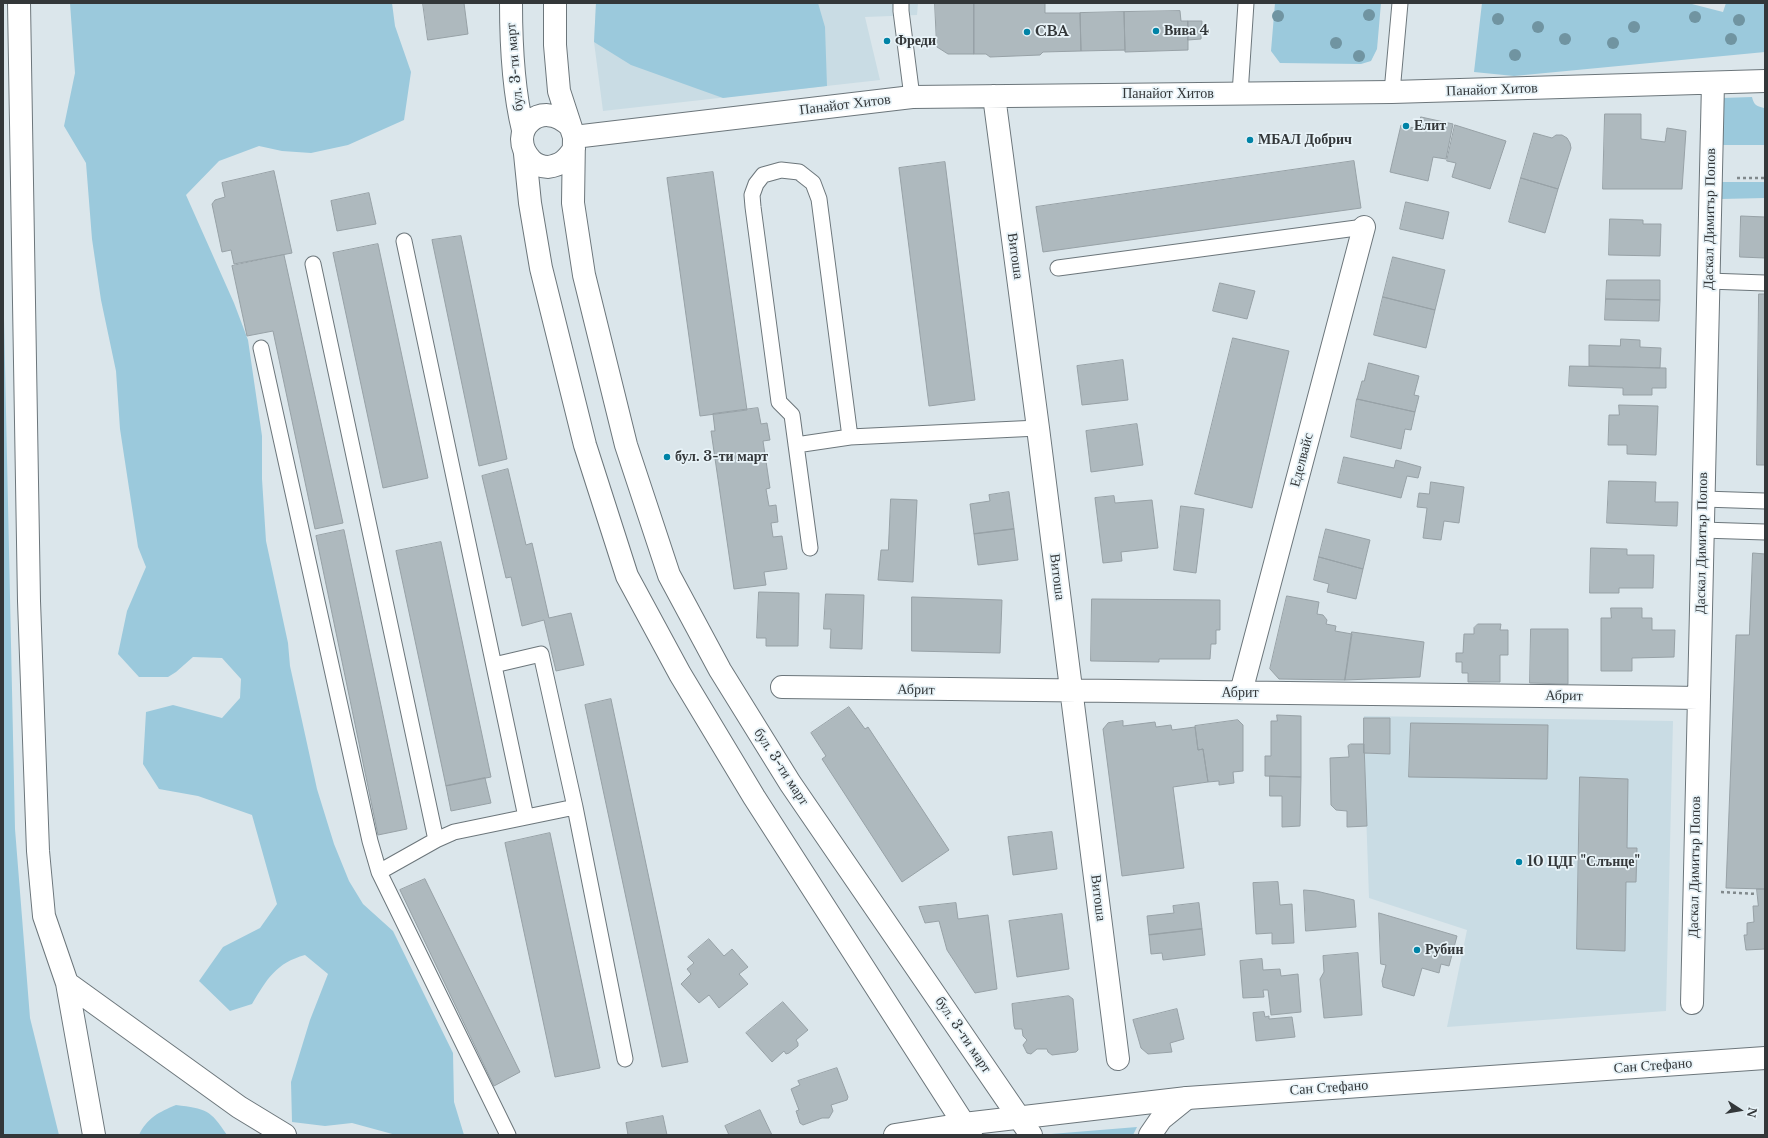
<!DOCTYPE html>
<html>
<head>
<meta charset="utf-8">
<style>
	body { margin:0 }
	#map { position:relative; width:1768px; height:1138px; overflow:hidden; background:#dbe6eb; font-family:"Libre Baskerville",serif }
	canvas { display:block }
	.frame { position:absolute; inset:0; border:4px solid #333739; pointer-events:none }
	.north { position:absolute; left:1720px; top:1090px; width:40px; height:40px; -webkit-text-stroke:3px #e8f3f8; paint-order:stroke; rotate:102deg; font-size:11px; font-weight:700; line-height:16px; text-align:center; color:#333739 }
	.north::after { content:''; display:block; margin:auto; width:14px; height:18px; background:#333739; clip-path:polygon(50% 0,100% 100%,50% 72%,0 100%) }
</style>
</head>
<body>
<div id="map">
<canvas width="1768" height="1138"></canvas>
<div class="frame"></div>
<div class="north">N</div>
</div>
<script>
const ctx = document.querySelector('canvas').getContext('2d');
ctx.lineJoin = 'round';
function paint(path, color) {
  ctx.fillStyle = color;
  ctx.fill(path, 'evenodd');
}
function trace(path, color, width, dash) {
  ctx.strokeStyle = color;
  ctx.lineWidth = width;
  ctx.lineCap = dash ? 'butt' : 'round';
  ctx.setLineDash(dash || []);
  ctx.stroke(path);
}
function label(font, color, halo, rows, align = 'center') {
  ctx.font = font + ' "Libre Baskerville",serif';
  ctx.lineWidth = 3.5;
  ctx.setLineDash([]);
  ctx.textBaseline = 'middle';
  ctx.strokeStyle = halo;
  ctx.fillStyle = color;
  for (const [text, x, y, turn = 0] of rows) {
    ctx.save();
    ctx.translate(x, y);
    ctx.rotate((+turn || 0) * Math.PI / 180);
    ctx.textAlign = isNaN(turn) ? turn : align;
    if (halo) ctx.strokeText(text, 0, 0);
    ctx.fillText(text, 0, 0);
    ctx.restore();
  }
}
paint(new Path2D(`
	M596,3H918L917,15L865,17L880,80L603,111L594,42Z
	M1364,716L1673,721L1666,1011L1447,1027L1467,930L1369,898L1364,753L1390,754V718H1364Z`), '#c9dce4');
paint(new Path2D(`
	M70,3H392L395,26L411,72L404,120L348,145L311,153L282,151L259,146L219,161L186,195L234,303L248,340L262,436V479L266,541L288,643L290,666L317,789L334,844L349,881L363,904L393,931L453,1053L454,1102L464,1135H396L352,1123L325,1126L292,1122L291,1082L310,1020L328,974L305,955C276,963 267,979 252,1004L230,1011L199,981L223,947L260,928L277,904L252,815L198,796L159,789L143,764L146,712L173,705L222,718L240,698L241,679L222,658L193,657L176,672L168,677H139L118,654L127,611L146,567L138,547L120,429L116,371L101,300L92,239L86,163L64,126L75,73Z
	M596,3H818L825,27L827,86L723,98L631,65L594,42Z
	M1275,3H1381L1377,49L1371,61L1361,64L1280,63L1271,51Z
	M1482,3H1688L1723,12L1726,3H1765V52L1514,76L1474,72Z
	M1752,97C1754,105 1756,106 1764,108V145H1723L1722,98Z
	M1721,182H1765V198L1721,199Z
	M3,272L15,829L30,1018L59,1135H3Z
	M176,1105C206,1109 210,1109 227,1135H139C147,1118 159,1112 176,1105Z
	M1137,1127L1133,1135L1051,1134Z`), '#9bc9dc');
const building = new Path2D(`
	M423,3H464L468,34L428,40Z
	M935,3H974V54H948L937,47Z
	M974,3H1045V13H1080L1081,51L1043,52L1040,55L990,57L986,54H974Z
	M1180,11L1181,21H1188V50L1125,52L1124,12Z
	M1124,12L1125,50L1081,51L1080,13Z
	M1188,21H1202L1201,39L1188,40Z
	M1605,114H1641V139L1665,142L1667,128L1686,131L1682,189H1603Z
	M1421,117L1453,124L1446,159L1433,157L1428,181L1390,172L1401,125L1418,129Z
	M1455,125L1506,141L1490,189L1452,177L1456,163L1447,161Z
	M1534,133L1552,138L1556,135H1562L1567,138L1570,143L1571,148L1558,189L1521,178Z
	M1354,161L1361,208L1043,252L1036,207Z
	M945,162L975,400L929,406L899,168Z
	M274,171L292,253L234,264L231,250L222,252L212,204L215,200L225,197L222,183Z
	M713,172L747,410L700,416L667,178Z
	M1521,178L1558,189L1545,233L1509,222Z
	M369,193L376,224L337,231L331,201Z
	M1406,202L1449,212L1443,239L1400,229Z
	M1741,216L1765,217V258L1740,257Z
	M1610,219L1643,220V224H1661L1660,256L1609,255Z
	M461,236L507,459L479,466L432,240Z
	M378,244L428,478L383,488L333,253Z
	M284,255L343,523L315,529L273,331L247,336L232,266Z
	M1393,257L1445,270L1435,310L1383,297Z
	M1607,280H1660V300L1606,299Z
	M1220,283L1255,291L1247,319L1213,311Z
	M1759,294H1765V465H1757Z
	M1383,297L1435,310L1426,348L1374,335Z
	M1606,299L1660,300L1659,321L1605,320Z
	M1233,338L1289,351L1252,508L1195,494Z
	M1621,339L1640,340V347L1661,348L1660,368L1589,366V345L1620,346Z
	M1123,360L1128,400L1082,405L1077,366Z
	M1369,363L1419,376L1414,395L1419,396L1415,412L1357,399L1362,381H1364Z
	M1570,366L1666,368V388H1652V395H1623V388L1569,386Z
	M1357,399L1415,412L1411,430L1405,429L1401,449L1351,437Z
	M1619,405L1658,406L1656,455L1627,454V445H1608L1609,415H1619Z
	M758,408L761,424L767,423L770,440L763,441L770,488L766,489L769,506L776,505L778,522L771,523L773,537L782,536L787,569L764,572L766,585L734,589L711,431H715L713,414Z
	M1137,424L1143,465L1091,472L1086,431Z
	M1344,457L1394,468L1396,460L1421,467L1418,478L1407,476L1401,498L1338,483Z
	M508,469L526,545L532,543L549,618L571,613L584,665L556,671L544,620L522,626L511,577L506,578L482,476Z
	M1609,481L1656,482L1655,502H1678L1677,526L1607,523Z
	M1431,482L1464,487L1459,523L1444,521L1441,540L1423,538L1427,508L1417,507L1419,493L1429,494Z
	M1009,492L1014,529L974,534L970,504L990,501L989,495Z
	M1114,496L1115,503L1152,500L1158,548L1121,552L1122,561L1103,563L1095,498Z
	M891,499L917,500L913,582L878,580L881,550H888Z
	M1181,506L1204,509L1196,573L1174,570Z
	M1014,529L1018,560L978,565L974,534Z
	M1326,529L1370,540L1363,569L1319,557Z
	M344,530L407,829L378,835L316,536Z
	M441,542L491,777L446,786L396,551Z
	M1591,548L1627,549V555H1654L1653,588H1619V593H1590Z
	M1753,553L1765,554V889L1726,888L1736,635H1749Z
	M1319,557L1363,569L1356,599L1327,592L1329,584L1314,580Z
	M759,592L799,593L798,646H766V638H757Z
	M826,594L864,595L862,649L830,648L831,629H824Z
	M1287,596L1319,602L1317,614L1323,615L1327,620L1326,624L1336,626L1335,631L1352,634L1345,680L1279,679L1270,669Z
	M912,597L1002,600L1000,653L912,651Z
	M1092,599L1220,600V630H1216V644H1211L1210,659H1159V662L1091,661Z
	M1611,608H1642V618H1652V630H1675L1674,657L1632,658V671H1601V618H1611Z
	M1478,624H1501L1500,630H1508V655H1500V682H1468V673H1462V662H1456V653H1463L1464,634H1474V628Z
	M1531,629H1568V684L1530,683Z
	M1352,632L1424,642L1420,677L1345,680Z
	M611,699L688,1062L662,1067L585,705Z
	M849,707L865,729L868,727L949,850L902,882L822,759L826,756L811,733Z
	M1277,715L1301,716V777L1265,776V756H1271V721H1277Z
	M1364,718H1390V754L1364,753Z
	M1238,720L1243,725V771L1233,772L1234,783L1219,785V781L1208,782L1203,749L1198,750L1195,726Z
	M1123,721V726L1155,722L1156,727L1171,725L1172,730L1195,727L1198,750L1203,749L1208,782L1173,787L1184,868L1122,876L1103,729L1108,723Z
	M1411,723L1548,725L1547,779L1409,777Z
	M1351,744H1364L1367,826L1347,827V811L1336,810L1331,805L1330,758L1349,757L1348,746Z
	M1270,776L1301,777L1300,826L1282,827V796H1270Z
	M1580,777L1628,779L1627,848H1637L1636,882H1626L1625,951L1577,949Z
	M485,778L491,803L451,811L446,786Z
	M1052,832L1057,869L1013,875L1008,837Z
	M550,833L600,1068L555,1077L505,843Z
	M425,879L520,1072L494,1086L400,890Z
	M1278,882L1280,905L1292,904L1294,943L1272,944V933L1256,934L1253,883Z
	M1757,889H1765V949L1746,950L1744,935H1747V923L1754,922L1753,906H1758Z
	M1304,890L1316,891L1354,900L1356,927L1306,931Z
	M956,903L958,919L988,915L997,989L975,993L947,950L939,921L925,923L919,907Z
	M1199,903L1202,929L1149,935L1147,916L1174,913L1173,906Z
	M1379,913L1457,936L1449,966L1441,964L1439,973L1422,968L1414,996L1383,987L1382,981L1386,965L1381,964Z
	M1062,914L1069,969L1017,977L1009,921Z
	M1202,929L1205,955L1163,960L1162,953L1151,954L1149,935Z
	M709,939L724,956L732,949L748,967L739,974L748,984L719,1008L709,995L699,1003L681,984L691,974L687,969L694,963L688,957Z
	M1358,953L1362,1015L1324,1018L1320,979L1324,972L1323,956Z
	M1262,959L1263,970L1280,969L1281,976L1298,974L1301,1012L1271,1015L1268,990H1263L1264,997L1243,998L1240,961Z
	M1069,996L1073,999L1078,1050L1076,1052L1052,1055L1048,1052L1047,1049H1037L1031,1054L1027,1053L1023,1045L1027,1040L1023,1036L1022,1029H1015L1014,1026L1012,1004Z
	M783,1002L808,1030L796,1040L798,1043V1046L789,1053L786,1054L784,1051L772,1062L746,1033Z
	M1177,1009L1184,1039L1170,1043L1172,1052L1148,1054L1141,1048L1133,1020Z
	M1264,1012L1265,1017L1269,1016V1019L1292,1017L1295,1037L1256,1041L1253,1013Z
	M837,1068L848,1097L847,1100L831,1105L833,1111L829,1118H822L803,1125L800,1123L796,1111L799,1110L791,1089L800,1085L798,1081Z
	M760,1110L772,1135H729L725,1126Z
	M663,1116L667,1135H628L626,1123Z`);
paint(building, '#aeb9be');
trace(building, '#97a1a6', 1);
const service = new Path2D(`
	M901,3V11L912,97
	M1392,92L1400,3
	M1240,94L1246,3
	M404,241L526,817
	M313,264L436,840
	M1058,268L1364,227
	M1708,281L1765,283
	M261,348L370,841L379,872L508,1135
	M796,445L850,437
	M1703,499L1765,501
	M1702,530L1765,532
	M810,548L792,415L779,402L753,207L752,195L756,184L763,175L781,170L799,172L813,183L819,199L850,437L1038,428
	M494,665L541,654L575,807
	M379,872L436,840L454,832L575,807L625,1059`);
const minor = new Path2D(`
	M19,3L29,601L38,851L44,916L67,983L94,1135
	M994,96L1038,428L1118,1059
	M574,137L912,97L1392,92L1765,81
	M782,687C1088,693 1393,694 1698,698
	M1241,692L1364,227
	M67,983L239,1107L285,1135
	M1692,1003L1713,83
	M895,1135L964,1124`);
const tertiary = new Path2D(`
	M964,1124L1187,1098L1765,1058`);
const secondary = new Path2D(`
	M511,3C511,46 513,89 523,130
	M555,3V45L559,91L574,137L573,203L584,275L626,445L669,575L720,670L790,783L1031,1135
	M570,126C541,97 505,132 531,160C535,164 542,167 548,167C561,165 567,160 574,149
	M525,154L530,203L541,268L585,445L627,576L680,674L754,797L971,1135
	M1150,1135L1161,1119L1187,1098`);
trace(service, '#6c767b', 17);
trace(minor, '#6c767b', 24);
trace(tertiary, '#6c767b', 24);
trace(secondary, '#6c767b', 24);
trace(new Path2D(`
	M1737,178H1765
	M1721,892L1757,894`), '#81898c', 2.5, [3, 3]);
trace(service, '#fff', 15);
trace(minor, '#fff', 22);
trace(tertiary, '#fff', 22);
trace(secondary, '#fff', 22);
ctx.fillStyle = '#7094a1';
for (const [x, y] of [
	[1369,15],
	[1278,16],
	[1695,17],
	[1498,19],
	[1739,20],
	[1538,27],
	[1634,27],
	[1565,39],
	[1731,39],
	[1336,43],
	[1613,43],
	[1515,55],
	[1359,56]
]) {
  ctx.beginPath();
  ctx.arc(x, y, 6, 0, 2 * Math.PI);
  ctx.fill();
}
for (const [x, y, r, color] of [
	[1156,31,4,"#0083a6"],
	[1027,32,4,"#0083a6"],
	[887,41,4,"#0083a6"],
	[1406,126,4,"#0083a6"],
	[1250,140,4,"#0083a6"],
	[667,457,4,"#0083a6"],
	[1519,862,4,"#0083a6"],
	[1417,950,4,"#0083a6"]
]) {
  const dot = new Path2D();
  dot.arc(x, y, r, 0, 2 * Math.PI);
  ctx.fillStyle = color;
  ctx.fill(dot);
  trace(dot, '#e8f3f8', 1.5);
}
label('bold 14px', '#333739', '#e8f3f8', [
	["Вива 4",1164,31],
	["CBA",1035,32],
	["Фреди",895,41],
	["Елит",1414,126],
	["МБАЛ Добрич",1258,140],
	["бул. 3-ти март",675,457],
	["10 ЦДГ \"Слънце\"",1527,862],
	["Рубин",1425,950]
], 'left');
label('14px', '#333739', '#e8f3f8', [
	["бул. 3-ти март",515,67,-95],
	["Панайот Хитов",1492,90,-2],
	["Панайот Хитов",1168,94],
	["Панайот Хитов",845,105,-7],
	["Даскал Димитър Попов",1710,219,-89],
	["Витоша",1015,256,82],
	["Еделвайс",1302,460,-75],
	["Даскал Димитър Попов",1702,543,-89],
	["Витоша",1057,577,83],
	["Абрит",916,690,1],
	["Абрит",1240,693],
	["Абрит",1564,696,1],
	["бул. 3-ти март",781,767,57],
	["Даскал Димитър Попов",1695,867,-89],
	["Витоша",1098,898,83],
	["бул. 3-ти март",963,1035,56],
	["Сан Стефано",1653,1066,-4],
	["Сан Стефано",1329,1088,-4]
]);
</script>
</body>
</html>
